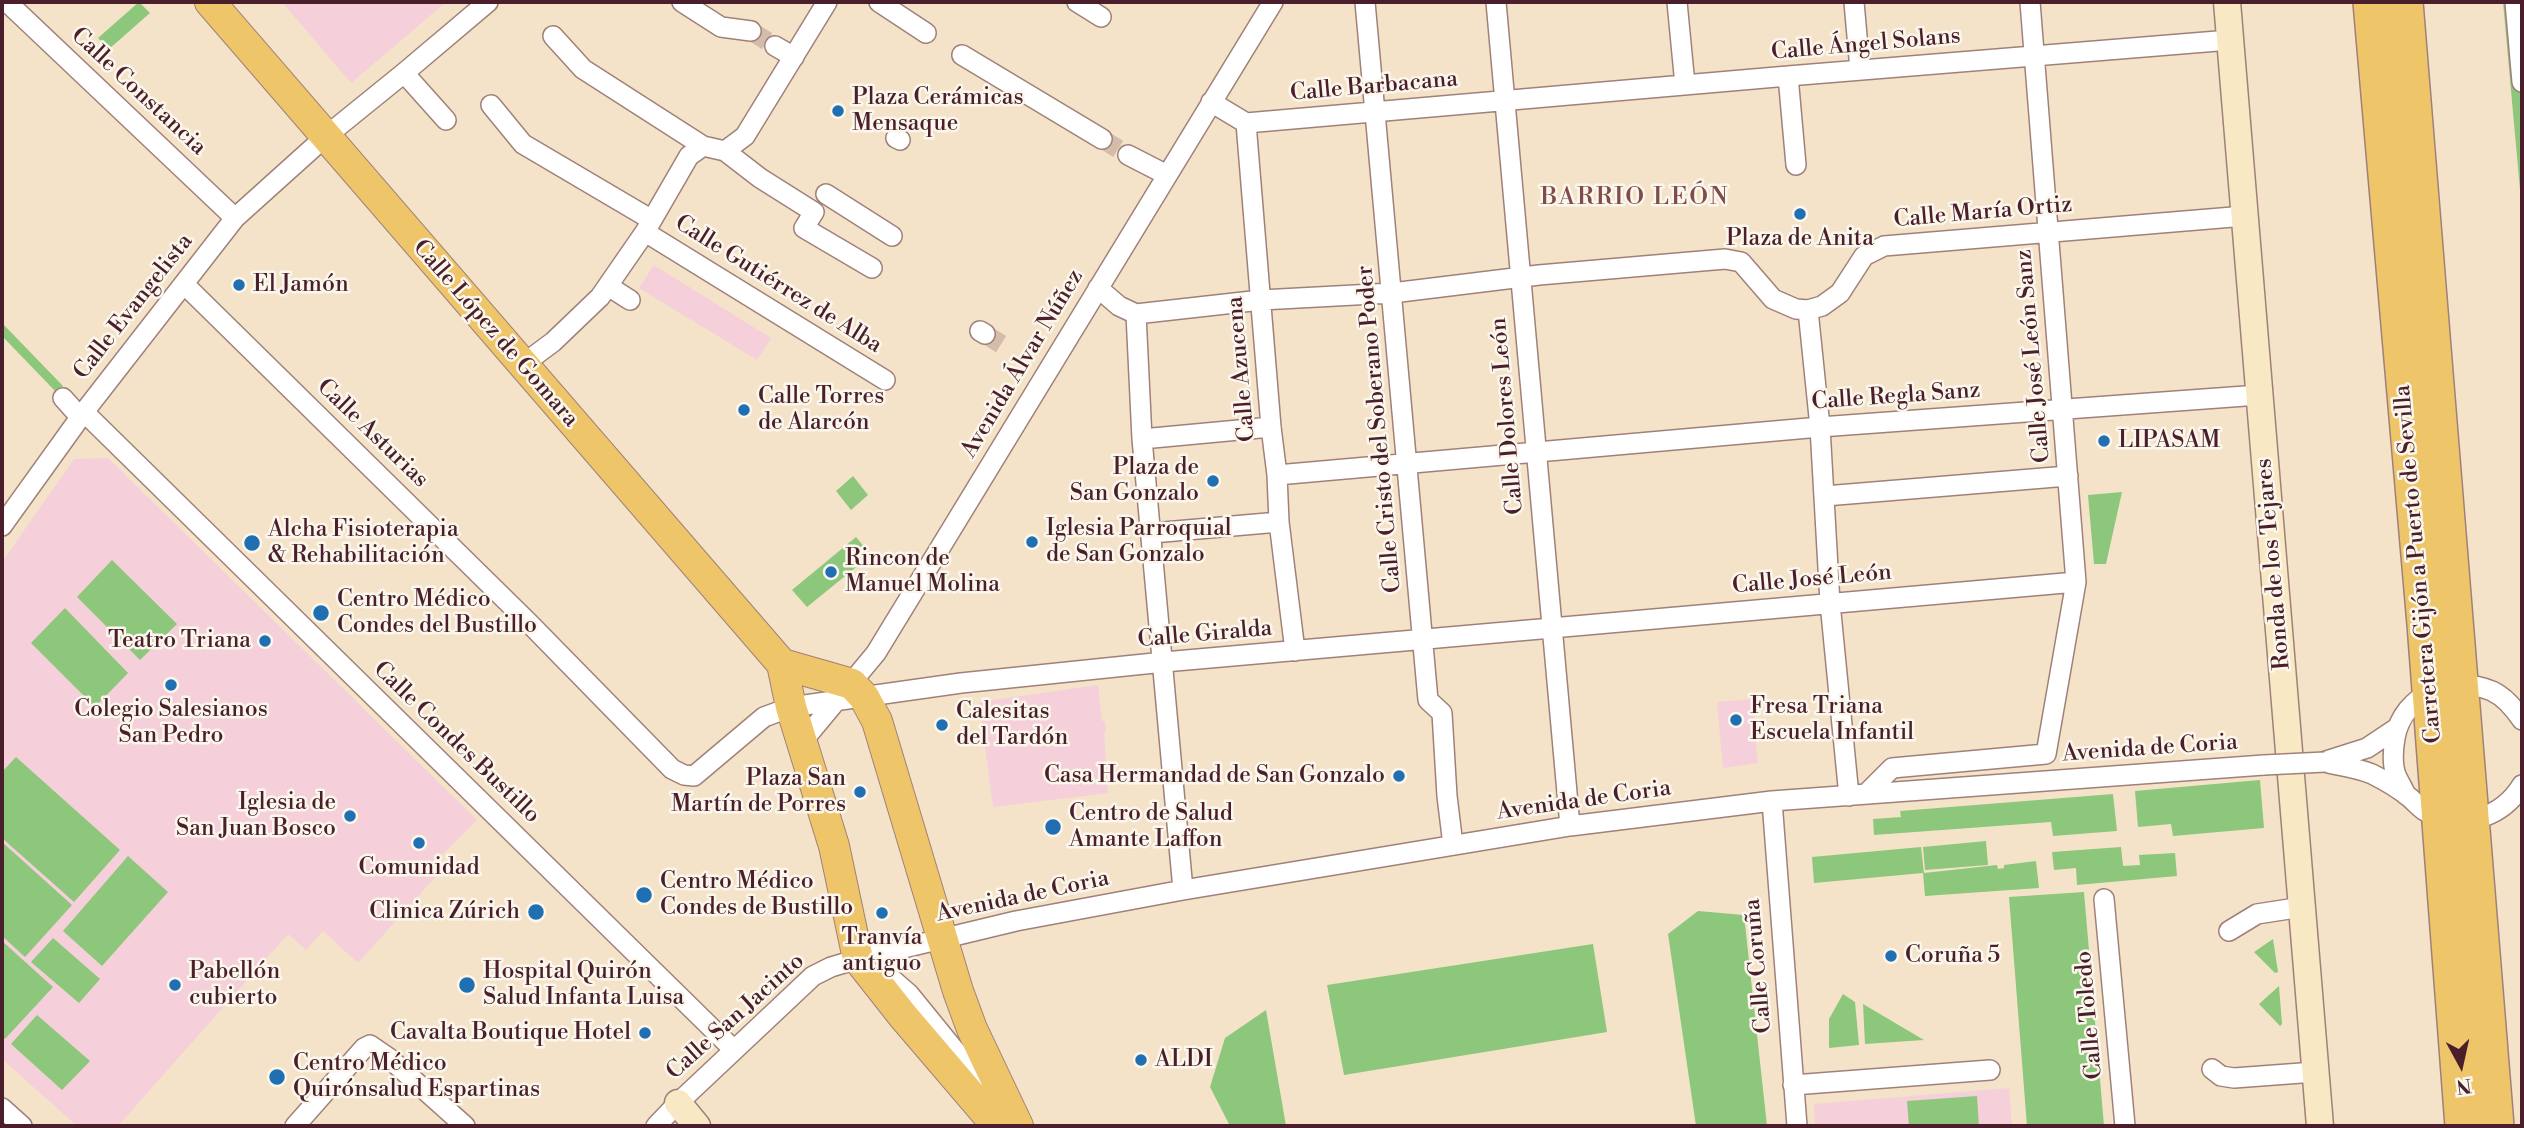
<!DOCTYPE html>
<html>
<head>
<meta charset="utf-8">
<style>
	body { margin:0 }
	#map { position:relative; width:2524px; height:1128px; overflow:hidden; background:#f5e3c9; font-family:"Libre Bodoni",serif }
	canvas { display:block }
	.frame { position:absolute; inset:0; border:4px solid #4a1f2b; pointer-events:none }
	.north { position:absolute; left:2426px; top:1030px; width:70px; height:70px; -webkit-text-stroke:5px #fbf7ec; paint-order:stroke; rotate:172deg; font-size:19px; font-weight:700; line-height:28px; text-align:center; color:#4a1f2b }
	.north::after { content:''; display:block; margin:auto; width:24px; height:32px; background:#4a1f2b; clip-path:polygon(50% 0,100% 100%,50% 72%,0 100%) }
</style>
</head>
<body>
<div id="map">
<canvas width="2524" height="1128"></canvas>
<div class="frame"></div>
<div class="north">N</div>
</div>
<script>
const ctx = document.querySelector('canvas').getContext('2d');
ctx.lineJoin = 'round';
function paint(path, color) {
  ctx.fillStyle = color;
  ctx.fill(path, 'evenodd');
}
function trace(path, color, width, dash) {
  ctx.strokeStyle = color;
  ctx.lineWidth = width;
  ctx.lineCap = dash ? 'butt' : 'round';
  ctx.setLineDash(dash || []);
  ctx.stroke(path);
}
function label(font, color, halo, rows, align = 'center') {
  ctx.font = font + ' "Libre Bodoni",serif';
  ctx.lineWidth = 5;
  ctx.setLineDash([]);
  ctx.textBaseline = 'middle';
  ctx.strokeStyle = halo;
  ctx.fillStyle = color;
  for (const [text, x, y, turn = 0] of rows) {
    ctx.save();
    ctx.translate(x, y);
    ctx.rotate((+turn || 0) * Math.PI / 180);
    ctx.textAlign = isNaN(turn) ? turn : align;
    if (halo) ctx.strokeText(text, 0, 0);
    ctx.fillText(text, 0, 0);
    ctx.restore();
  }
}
paint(new Path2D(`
	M282,2H446L351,83Z
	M654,265L771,338L757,360L639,288Z
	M108,458L477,820L432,865L439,873L358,963L323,931L306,950L288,934L118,1126H77L2,1059V562L74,459Z
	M1098,685L1102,721H1105L1106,732L1104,733L1108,793L993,807L979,702Z
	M1752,699L1758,763L1723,768L1717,702Z
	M2009,1088L2012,1126H1815L1814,1104Z`), '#f5cfd9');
paint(new Path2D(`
	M139,2L150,13L109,49L98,38Z
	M2503,2H2522V212Z
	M3,324L63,386L57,393L2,336Z
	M853,476L868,495L851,510L836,491Z
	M2122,492L2106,564H2094L2088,495Z
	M856,537L871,555L807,607L792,590Z
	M112,560L177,624L140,660L77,597Z
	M65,608L128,673L95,707L31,643Z
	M16,757L120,850L74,902L2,838V772Z
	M2260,780L2264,828L2173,836L2171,824L2138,827L2135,791Z
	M2113,794L2117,831L2053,836L2051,822L1874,835L1873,819L1901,817L1900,811Z
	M1986,841L1988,865L1925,870L1923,847Z
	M2,842L72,905L25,957L2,936Z
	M1921,847L1924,873L1997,865L1998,869L2004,868V865L2036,861L2039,888L1925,896L1923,873L1814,883L1812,857Z
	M2121,847L2123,866L2140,865L2139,855L2175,853L2177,876L2077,885L2076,868L2054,870L2052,852Z
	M128,856L168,892L102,966L63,931Z
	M2084,892L2104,1126H2027L2009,897Z
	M1698,911L1744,915L1767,1126H1696L1668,934Z
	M53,938L100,979L79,1003L31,962Z
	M2273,939L2278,972L2275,973L2254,952Z
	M2,941L53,987L5,1039L2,1036Z
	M1593,944L1607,1032L1344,1075L1327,985Z
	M2279,986L2282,1024L2280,1026L2259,1004Z
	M1843,994L1855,1002L1859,1045L1829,1048V1019Z
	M1863,1004L1924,1040L1865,1044Z
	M1266,1010L1286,1126H1230L1210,1087L1225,1038Z
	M37,1015L90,1061L62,1090L11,1044Z
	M1977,1096L1979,1126H1909L1907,1101Z`), '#8dc77c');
trace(new Path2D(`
	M751,31L775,46
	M1102,139L1128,155
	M985,334L1009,349`), '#d3bca9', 19, [19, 10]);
const street = new Path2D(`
	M7,2L235,218
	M682,2L721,27L751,31
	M879,2L926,33
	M1077,2L1101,17
	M1365,2L1428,700L1442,713L1447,796L1453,845
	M1496,2L1570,826
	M1677,2L1685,85
	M1854,2L1860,70
	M2515,2L2522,82
	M553,36L583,69L703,146L725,151L760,178L814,212L804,228L872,268
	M775,46L794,57
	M962,55L1102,139
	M404,73L446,120
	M1788,76L1796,165
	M1211,102L1246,123L1271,427L1277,475L1279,522L1295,651
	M491,105L523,144L652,220
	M1246,123L1788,76L2230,40
	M896,138L900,140
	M725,151L745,136L827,2
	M1128,155L1167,175
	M826,194L892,236
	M645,232L885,380
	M184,284L529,623L672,769L684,775L694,776L764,717L791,707L961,683L1164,662L2076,582
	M608,286L630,300
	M1098,288L1119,306L1136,314L1261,300L1392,293L1539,275L1725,259L1741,262L1773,299L1796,309L1808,310L1822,306L1840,293L1864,256L1884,246L2245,216
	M1808,310L1820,427L1830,603L1849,796
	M1136,314L1142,439L1183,890
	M980,331L985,334
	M522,365L553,342L600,297L645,232L689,156L703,146
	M63,398L80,417
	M84,412L734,1050
	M1142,439L1271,427
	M1277,475L1820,427L2259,395
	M1825,496L2068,476
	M2,526L84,412L235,218L325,137L404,73L488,2
	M1152,533L1279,522
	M802,742L876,653L1273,2
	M2326,761L2367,748L2397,728
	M2325,762C2340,766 2358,768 2372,774C2384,780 2398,788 2409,797C2414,801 2419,807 2425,811C2459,832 2502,818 2522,785
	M1866,794L1892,768L2046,754L2076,582L2030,2
	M2406,795C2403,788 2399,782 2396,775C2392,764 2393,750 2395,738C2403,694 2452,674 2492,691C2505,697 2514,708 2522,720
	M1772,801L1797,1126
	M2104,899L2125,1126
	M2229,931L2257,914L2302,907
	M870,960L909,994L996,1101
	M2212,1069L2221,1076L2234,1078L2315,1072
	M1793,1085L1990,1070
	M2,1108L22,1126
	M295,1126L364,1048L370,1045L389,1058L465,1126
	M656,1126L678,1103L813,976L831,967L858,959L1016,921L1183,890L1570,826L1772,801L2264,765`);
const secondary = new Path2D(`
	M2227,2L2320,1126
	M678,1103L697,1126`);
const primary = new Path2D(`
	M210,2L782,664
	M782,664L852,684L864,697L877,721L958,991L972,1029L1018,1126
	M782,664L791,707L834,846L858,959L903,1016L997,1126`);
const highway = new Path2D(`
	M2371,2L2425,624L2463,1126
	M2405,2L2496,1126`);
trace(street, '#a0817a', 22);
trace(secondary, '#a0817a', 29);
trace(primary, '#a0817a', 32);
trace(highway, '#a0817a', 38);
trace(street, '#fff', 19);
trace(secondary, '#f8e8c3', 26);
trace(primary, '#eec569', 30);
trace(highway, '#eec569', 35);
const streetBridge = new Path2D(`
	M2264,765L2325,762`);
trace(streetBridge, '#a0817a', 22, []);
trace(streetBridge, '#fff', 19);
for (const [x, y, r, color] of [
	[838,111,7,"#1f6fb2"],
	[1800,214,7,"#1f6fb2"],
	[239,285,7,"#1f6fb2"],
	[744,410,7,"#1f6fb2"],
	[2104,441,7,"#1f6fb2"],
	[1213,481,7,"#1f6fb2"],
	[1032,542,7,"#1f6fb2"],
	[252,543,9,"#1f6fb2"],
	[831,572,7,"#1f6fb2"],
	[321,613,9,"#1f6fb2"],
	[265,641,7,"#1f6fb2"],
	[171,685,7,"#1f6fb2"],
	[1736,720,7,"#1f6fb2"],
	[942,725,7,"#1f6fb2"],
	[1399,776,7,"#1f6fb2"],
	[860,792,7,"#1f6fb2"],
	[350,816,7,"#1f6fb2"],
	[1053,827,9,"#1f6fb2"],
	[419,843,7,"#1f6fb2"],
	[644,895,9,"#1f6fb2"],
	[536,912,9,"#1f6fb2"],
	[882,913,7,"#1f6fb2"],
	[1891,956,7,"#1f6fb2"],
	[175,985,7,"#1f6fb2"],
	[467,985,9,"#1f6fb2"],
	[645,1033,7,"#1f6fb2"],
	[1141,1060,7,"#1f6fb2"],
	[277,1077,9,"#1f6fb2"]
]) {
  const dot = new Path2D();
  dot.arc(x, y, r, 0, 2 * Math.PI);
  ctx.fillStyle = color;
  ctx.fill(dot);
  trace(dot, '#fbf7ec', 2.5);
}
label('23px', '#4a1f2b', '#fbf7ec', [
	["Calle Ángel Solans",1866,45,-5],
	["Calle Barbacana",1374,87,-5],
	["Calle Constancia",138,92,43],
	["Calle María Ortiz",1983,213,-5],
	["Calle Gutiérrez de Alba",778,285,32],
	["Calle Evangelista",134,307,-52],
	["Calle López de Gomara",495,334,49],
	["Calle José León Sanz",2034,356,-95],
	["Avenida Álvar Núñez",1023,364,-59],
	["Calle Azucena",1242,369,-95],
	["Calle Regla Sanz",1896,397,-4],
	["Calle Dolores León",1508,416,-95],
	["Calle Cristo del Soberano Poder",1380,429,-95],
	["Calle Asturias",372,434,44],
	["Ronda de los Tejares",2274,564,-95],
	["Carretera Gijón a Puerto de Sevilla",2419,564,-95],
	["Calle José León",1812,580,-5],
	["Calle Giralda",1205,635,-5],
	["Calle Condes Bustillo",456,743,44],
	["Avenida de Coria",2150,749,-4],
	["Avenida de Coria",1584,801,-8],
	["Avenida de Coria",1023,897,-12],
	["Calle Coruña",1759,966,-95],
	["Calle Toledo",2090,1015,-95],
	["Calle San Jacinto",736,1017,-42]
]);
label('23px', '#4a1f2b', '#fbf7ec', [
	["Plaza Cerámicas",852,98],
	["Mensaque",852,124],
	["Plaza de Anita",1800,239,"center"],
	["El Jamón",253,285],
	["Calle Torres",758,397],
	["de Alarcón",758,423],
	["LIPASAM",2118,441],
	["Plaza de",1199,468,"right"],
	["San Gonzalo",1199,494,"right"],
	["Iglesia Parroquial",1046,529],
	["de San Gonzalo",1046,555],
	["Alcha Fisioterapia",268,530],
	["& Rehabilitación",268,556],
	["Rincon de",845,559],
	["Manuel Molina",845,585],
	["Centro Médico",337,600],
	["Condes del Bustillo",337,626],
	["Teatro Triana",251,641,"right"],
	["Fresa Triana",1750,707],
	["Escuela Infantil",1750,733],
	["Colegio Salesianos",171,710,"center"],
	["San Pedro",171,736,"center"],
	["Calesitas",956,712],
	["del Tardón",956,738],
	["Casa Hermandad de San Gonzalo",1385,776,"right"],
	["Plaza San",846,779,"right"],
	["Martín de Porres",846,805,"right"],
	["Iglesia de",336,803,"right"],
	["San Juan Bosco",336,829,"right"],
	["Centro de Salud",1069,814],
	["Amante Laffon",1069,840],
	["Comunidad",419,868,"center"],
	["Centro Médico",660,882],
	["Condes de Bustillo",660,908],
	["Clinica Zúrich",520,912,"right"],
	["Tranvía",882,938,"center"],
	["antiguo",882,964,"center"],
	["Coruña 5",1905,956],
	["Pabellón",189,972],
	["cubierto",189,998],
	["Hospital Quirón",483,972],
	["Salud Infanta Luisa",483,998],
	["Cavalta Boutique Hotel",631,1033,"right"],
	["ALDI",1155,1060],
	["Centro Médico",293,1064],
	["Quirónsalud Espartinas",293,1090]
], 'left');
ctx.letterSpacing = '2px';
label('24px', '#804b4b', '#fbf7ec', [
	["BARRIO LEÓN",1635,198]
]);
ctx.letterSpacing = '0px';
</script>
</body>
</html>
